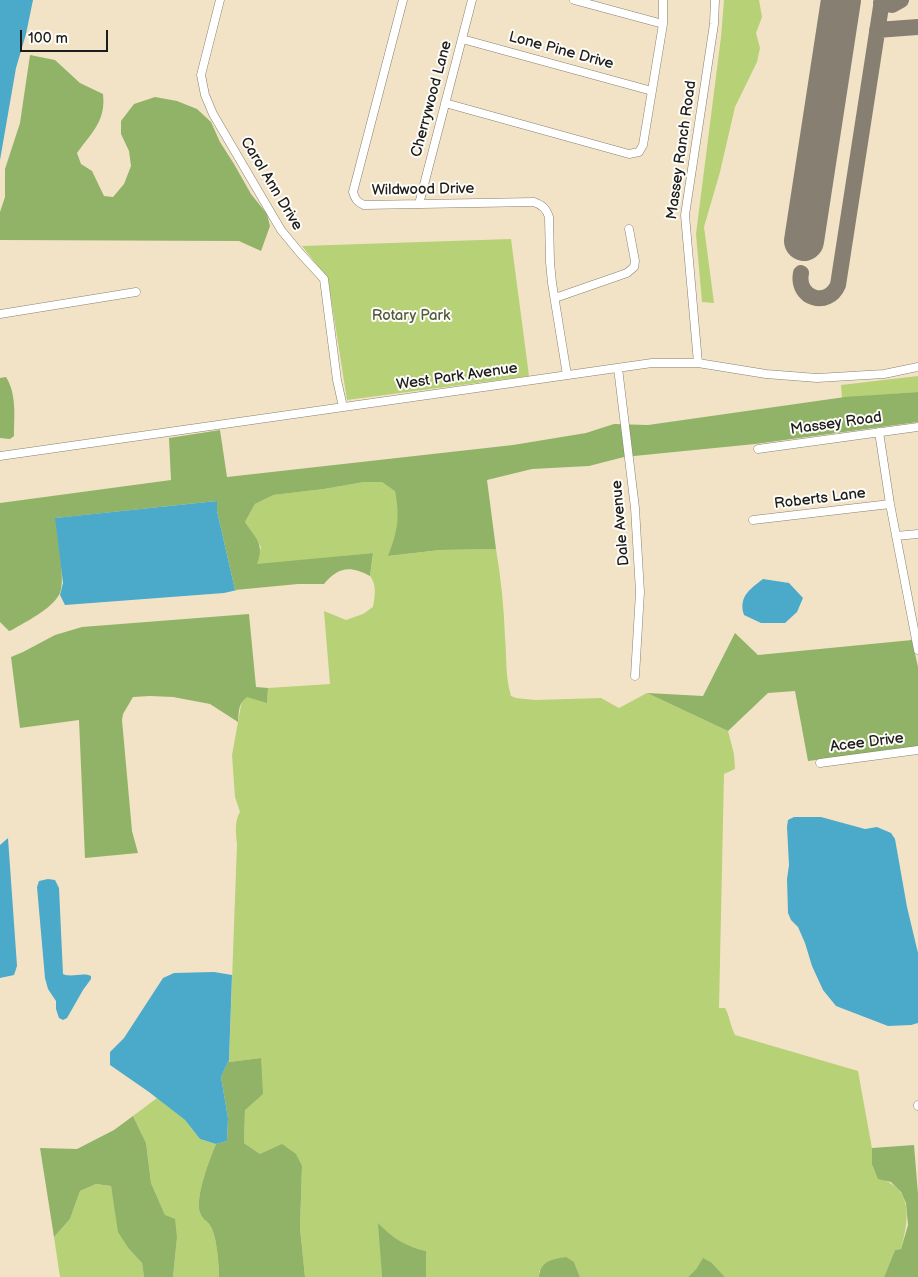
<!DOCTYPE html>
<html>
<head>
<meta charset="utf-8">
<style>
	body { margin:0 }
	#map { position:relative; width:918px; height:1277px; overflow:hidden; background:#f2e3c7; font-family:"Balsamiq Sans",sans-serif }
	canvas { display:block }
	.scale { position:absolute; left:20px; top:30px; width:88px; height:22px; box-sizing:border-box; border:2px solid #1c1c1c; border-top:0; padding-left:6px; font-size:15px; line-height:18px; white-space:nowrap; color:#1c1c1c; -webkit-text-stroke:4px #fdfcf7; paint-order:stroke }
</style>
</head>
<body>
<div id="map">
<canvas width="918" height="1277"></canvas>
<div class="scale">100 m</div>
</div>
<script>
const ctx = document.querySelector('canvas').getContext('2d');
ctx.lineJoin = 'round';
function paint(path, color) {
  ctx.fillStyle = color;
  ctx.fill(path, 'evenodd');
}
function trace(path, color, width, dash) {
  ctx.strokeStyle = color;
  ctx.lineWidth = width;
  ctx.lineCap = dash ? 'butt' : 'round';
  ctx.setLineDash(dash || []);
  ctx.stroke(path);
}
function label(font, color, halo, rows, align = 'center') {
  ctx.font = font + ' "Balsamiq Sans",sans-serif';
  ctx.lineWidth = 4;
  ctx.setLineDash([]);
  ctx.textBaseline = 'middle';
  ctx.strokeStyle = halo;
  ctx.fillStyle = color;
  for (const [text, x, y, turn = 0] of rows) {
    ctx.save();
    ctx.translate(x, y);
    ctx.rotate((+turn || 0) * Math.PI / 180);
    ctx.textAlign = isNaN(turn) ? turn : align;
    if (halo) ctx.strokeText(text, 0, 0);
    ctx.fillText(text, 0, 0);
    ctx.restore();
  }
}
paint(new Path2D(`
	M724,0H759L762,17L756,33L760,48L757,62L735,107L720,172L704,227L714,303L702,302L696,234L721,37Z
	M511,239L529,376L347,400L328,279L302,246Z
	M918,376V392L842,398L841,385Z
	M364,482H382L395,490L399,511L396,537L389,556L440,550L496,549C501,578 504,608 505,638C507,658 505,676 511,696L516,698L535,700L601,698L619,708L647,693L728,731L734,754L735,769L724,774L719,1008H725C730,1017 730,1025 735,1035L858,1071L873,1154L872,1166L878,1178C914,1188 909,1219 901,1249L895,1250L884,1277H725L712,1263L697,1268L688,1277H580L574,1262L539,1271V1277H426V1251C405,1247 394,1239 379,1224L382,1277H305L300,1228L302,1166L260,1154L244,1143L245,1110L261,1058L229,1062L237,844C236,834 234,822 240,812L235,797L232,755L242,700L247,696L267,702L268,688L330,684L324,611L346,620L363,614L373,607C375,596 377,585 370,576L373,553L256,565L261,547L245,522L255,504L272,495L324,489Z
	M157,1098L185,1120L200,1139L216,1144C210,1158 193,1201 201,1215C203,1220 209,1222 211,1227C217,1238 219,1265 219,1277H173L177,1238L165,1215L151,1183L146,1143L133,1116Z
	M96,1184L111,1186L114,1203L129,1249L142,1263L144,1277H60L54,1237L70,1219L80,1191Z`), '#b7d176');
paint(new Path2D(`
	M30,55L55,60L80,83L103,94C106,121 92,132 77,153L81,164L92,171L104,196L113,197L124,184L131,166L129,151L121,134V121L134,104L155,97L177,101L197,109L211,122L220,142L234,164L251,194L267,214L270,226L261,251L239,241L0,240V212L5,197V169L20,123Z
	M6,377C17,394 14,417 14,436L10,439L0,438V378Z
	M918,392V422L755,444L624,457L589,466L532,469L487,480L496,549L440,550L388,556C398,531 400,517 395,491L382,482H364L324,489L273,495L255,504L245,522C256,539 265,544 257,564L373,553L370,576C350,565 338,567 324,584H298L235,590L217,511V501L56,518C56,535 67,583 59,595C50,610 27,621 12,630L9,631L0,622V503L171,480L169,438L220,430L227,477L513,445L586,433L614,424L648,425L845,397Z
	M249,614L256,687L268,688L267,703L247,697C238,703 239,712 238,722L210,704L173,697L150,696L133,697L123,714L122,720L132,831L138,853L85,858L79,720L20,728L11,657L23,652L55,635L82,627Z
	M735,633L758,655L912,640L918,667V747L808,761L795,691L768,693L728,731L647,693L703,696Z
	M261,1058L263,1094L245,1110L244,1143L260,1154L282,1144L296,1154L302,1166L300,1228L305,1277H219C219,1265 217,1238 211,1227C209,1222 203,1220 201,1215C193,1201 210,1158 216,1144L227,1141L228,1118L221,1077L229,1060V1062Z
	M133,1116L146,1143L151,1183L165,1215L175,1219L177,1238L173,1277H144L142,1263L129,1249L118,1232L111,1186L96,1184L80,1191L70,1219L54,1237L40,1148L77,1149L114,1130Z
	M914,1145L918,1194V1277H884L895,1250L901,1249L908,1225L906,1203L901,1192L891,1182L878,1179L872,1165V1148Z
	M378,1223C393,1238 406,1247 426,1251V1277H382Z
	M566,1257L574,1262L580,1277H539C540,1261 553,1259 566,1257Z
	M703,1258L712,1263L725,1277H688L697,1268Z`), '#91b367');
paint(new Path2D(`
	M0,0H33L26,34L16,68L0,160Z
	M217,501V511L235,590H237L224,593L65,605L60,595L63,583L55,518Z
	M763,579L789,583L803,598L797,612L785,623H761L744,615C738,597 750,589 763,579Z
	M794,817H821L865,829L877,827L891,833L895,839L907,907L918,953V1023L911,1025L888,1026L836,1006L823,990L812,966L805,943L798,927L791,920L788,913L787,879L789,865L787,827L788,820Z
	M8,838L17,966L14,975L0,978V845Z
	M48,879L55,880L59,888L63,974C72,978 82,972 91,976V979L83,990L67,1018L63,1020L59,1018L56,1009V1001L48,989L45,978L37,887L39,881Z
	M214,972L232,975L229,1060L221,1077L228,1118L227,1141L216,1144L200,1139L185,1120L149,1092L110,1065V1052L124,1038L163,978L174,973Z`), '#4ba9c9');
trace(new Path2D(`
	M881,3L892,5L901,0
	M877,30L918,27
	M801,273C796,299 828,308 838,285L882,0`), '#878072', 16);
trace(new Path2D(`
	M804,241L841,0`), '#878072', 40);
const minor = new Path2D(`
	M220,0L201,75L205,95L213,114L281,230L300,253L324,279L337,380L343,407
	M403,0L353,192C355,199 357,202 364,205L534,202C542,205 546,208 549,217L550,262L552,283L567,375
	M574,0L663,24
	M462,39L652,91
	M445,103L629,154L639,152L643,145L663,24V0
	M419,204L472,0
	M555,298L627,273L634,267L635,261L629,229
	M0,314L136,292
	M698,363L685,215L714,24L715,0
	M618,368L635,508L640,592L635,676
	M879,432L890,504L918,650
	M758,449L918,427
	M0,456L652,363H698L766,374L817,378L884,374L918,367
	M753,520L890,504
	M896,536L918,534
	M820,763L918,750
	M918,1105V1106`);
trace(minor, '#878072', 9);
trace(minor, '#fff', 8);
label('15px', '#1c1c1c', '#fdfcf7', [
	["Lone Pine Drive",561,51,15],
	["Cherrywood Lane",432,99,-75],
	["Massey Ranch Road",682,150,-82],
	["Carol Ann Drive",271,184,59],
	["Wildwood Drive",423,190,-1],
	["West Park Avenue",457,377,-8],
	["Massey Road",836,424,-8],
	["Roberts Lane",820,499,-7],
	["Dale Avenue",621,523,-95],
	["Acee Drive",867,743,-7]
]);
label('15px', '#525b3c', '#fdfcf7', [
	["Rotary Park",411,316]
]);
</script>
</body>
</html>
